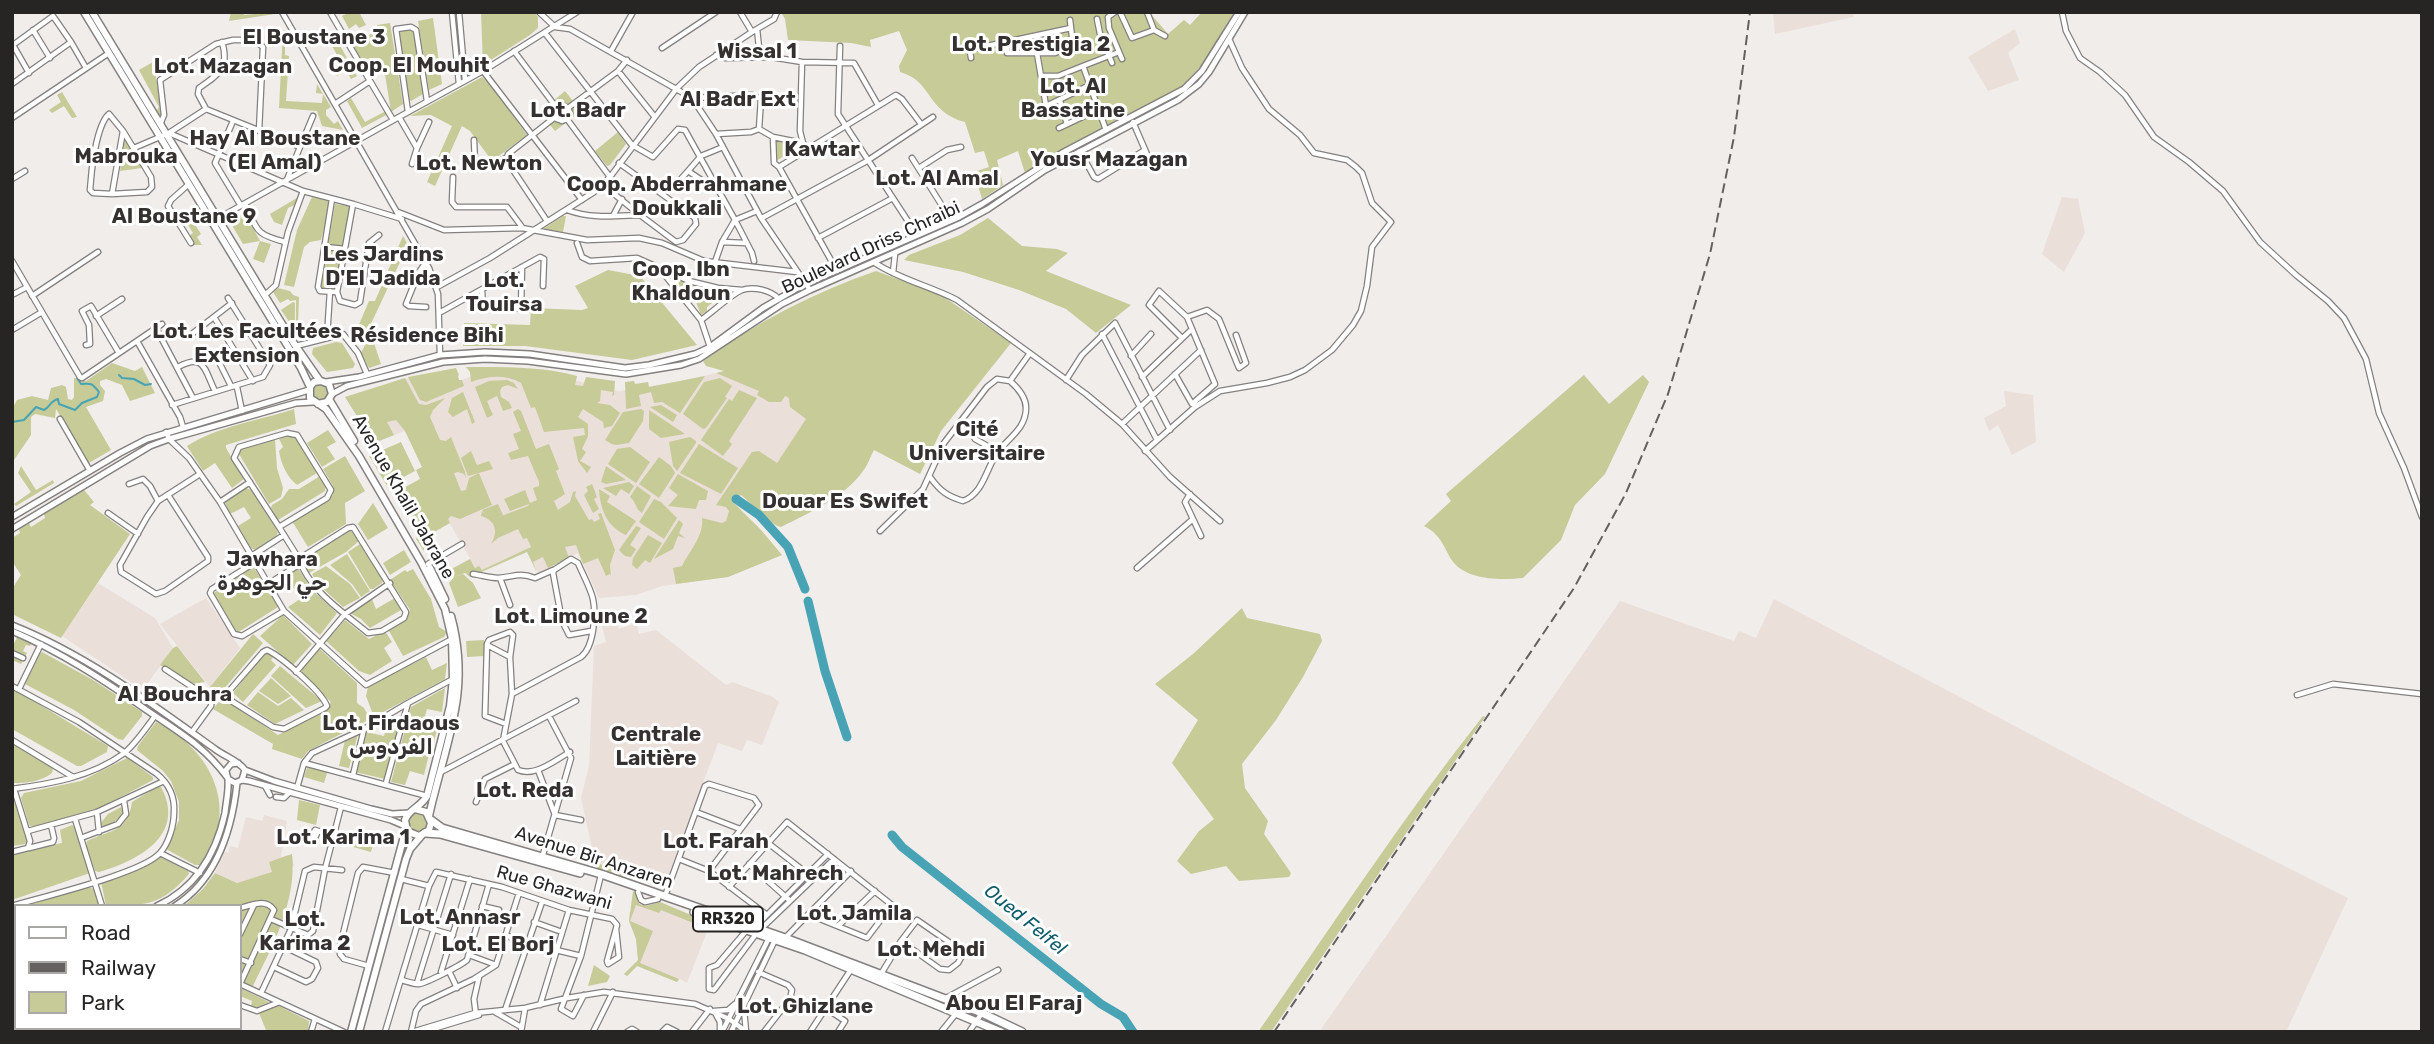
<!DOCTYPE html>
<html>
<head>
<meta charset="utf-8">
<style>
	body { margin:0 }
	#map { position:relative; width:2434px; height:1044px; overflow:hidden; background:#f1edeb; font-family:Rubik,sans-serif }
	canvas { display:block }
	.frame { position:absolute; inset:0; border:14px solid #272524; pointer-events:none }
	.legend { position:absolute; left:14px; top:904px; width:228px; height:126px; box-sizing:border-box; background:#fff; border:2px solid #a9a8a7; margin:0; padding:9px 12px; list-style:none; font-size:21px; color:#272524 }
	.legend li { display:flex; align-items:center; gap:14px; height:35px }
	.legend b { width:35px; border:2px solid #a9a8a7 }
</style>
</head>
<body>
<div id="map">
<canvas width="2434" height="1044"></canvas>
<div class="frame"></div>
<ul class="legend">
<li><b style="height:9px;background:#fff"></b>Road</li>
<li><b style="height:9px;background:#646160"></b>Railway</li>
<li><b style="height:19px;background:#c6cb98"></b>Park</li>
</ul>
</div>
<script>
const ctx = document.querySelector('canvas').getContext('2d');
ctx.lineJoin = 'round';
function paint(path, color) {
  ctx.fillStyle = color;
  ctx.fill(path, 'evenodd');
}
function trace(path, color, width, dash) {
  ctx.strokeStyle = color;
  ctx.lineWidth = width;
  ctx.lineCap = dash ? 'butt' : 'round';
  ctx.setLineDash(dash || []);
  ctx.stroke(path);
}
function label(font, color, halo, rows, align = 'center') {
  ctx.font = font + ' Rubik,Cairo,sans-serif';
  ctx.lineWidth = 6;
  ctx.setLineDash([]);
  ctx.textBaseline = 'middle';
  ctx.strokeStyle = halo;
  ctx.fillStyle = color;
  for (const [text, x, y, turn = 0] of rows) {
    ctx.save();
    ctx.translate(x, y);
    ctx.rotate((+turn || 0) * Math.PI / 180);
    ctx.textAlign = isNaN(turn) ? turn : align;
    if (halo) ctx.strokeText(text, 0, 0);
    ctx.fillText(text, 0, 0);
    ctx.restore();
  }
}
paint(new Path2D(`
	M1773,12H1852L1854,17L1775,34Z
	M2015,29L2020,43L2008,53L2019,80L1988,91L1968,57Z
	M2062,197L2078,199L2085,233L2064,272L2042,254Z
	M726,371L768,387L820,414L804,443L732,502L761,530L782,555L728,577L662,586L636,595L599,598L578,553L538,573L527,550L478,572L447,519L405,431L374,443L345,397L415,376L451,383L477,375H553L619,391L676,382Z
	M2004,391L2033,395L2036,442L2012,455L1998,425L1989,431L1984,418L2006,406Z
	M98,583L155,618L173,648L143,690L62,636Z
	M206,598L240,648L210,687L160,624Z
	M1774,599L2191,819L2348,898L2286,1032H1319L1620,601L1734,641L1739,631L1756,638Z
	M615,617L619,629L636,623L639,634L656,630L726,685L732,682L773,697L779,702L762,745L747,740L742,751L718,743L664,887L595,862L581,798L589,766L594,646L606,642L601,622Z
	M264,815L287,821L281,857L292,854L294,866L237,883L215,873L225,852L228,853L230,846L238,848L246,817L262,821Z
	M638,901L639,904L646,906L651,904L708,929L687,983L680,979L677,982L637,966L627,976L624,974L638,960L636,939L629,921V913Z`), '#ebdfd9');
paint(new Path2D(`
	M231,12H243L244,15L274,12L275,14L229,21Z
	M350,12H359L366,25L359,28L356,24L349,29L342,16Z
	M481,12H534L538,17V28L530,35L483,65Z
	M781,12H1149L1168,34L1184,20L1190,25L1202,12H1234L1204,63L1178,90L1056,154L1025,173L1018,151L997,160L1003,185L982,199L974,172L989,167L984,151L975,153L965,122C926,112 933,81 900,72L899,66L907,50L899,31L870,40L871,47L851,43L788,40L785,19Z
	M433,18L442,84L429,90L418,21Z
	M390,23L403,104L391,112L384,68L370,74L352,46L377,30V25Z
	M412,29L415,33L423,94L411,101L408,99L398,33L401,30Z
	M283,30H285V55L289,56L286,101L322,103L323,94L316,93L317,84L331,107L326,110V115L334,124L338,121L343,130L322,126L317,111L279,108Z
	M338,42L357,76L351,79L346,70L337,76L328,59L337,55L332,46Z
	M153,62L163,114L160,116L156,112L159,107L139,70Z
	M482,77L490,84L527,135L492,161L470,131L462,126L435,186L427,182L452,126L431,115L410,116Z
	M565,91L581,111L555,131L540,112Z
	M62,92L77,117L72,118L64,106L52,113L49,110L61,102L57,95Z
	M351,98L365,122L386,111L388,114L362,128L347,101Z
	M618,132L626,144L610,165L607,166L595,151Z
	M125,138L143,168H142L120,171Z
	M775,140L795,143L800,146L776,161Z
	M300,196L297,204L288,208L282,225L274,222L270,214Z
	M312,197L331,201L321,240L310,242L304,247L294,287L284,285L297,230Z
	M335,204L351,206L344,247L328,244Z
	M187,212L201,234L197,237L202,245H194L189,236L193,233L183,217H179Z
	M245,212L260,241L271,244L264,263L253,259L260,241L243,244L233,227L236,218Z
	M563,216H566L563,232L543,229Z
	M988,218L1022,246L1057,249L1068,253L1046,271L1131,305L1096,333L1066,309L1019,290L963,272L904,260L909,255L960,235Z
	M403,236L408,245L361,345L355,334L369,301H375Z
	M329,249L344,251L336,290L320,288Z
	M608,270L640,276L697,345L632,360L525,346H463L464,323L530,325L531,308L582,310L588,308L575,286Z
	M876,271L941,295L1011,343L941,431L920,474L874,450C870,457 868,465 863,471C845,497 809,513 781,527C771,526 750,502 741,495L733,502L761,530L782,555L728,577L676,584L673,568L682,566C690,550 704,536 702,518L722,523L726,521L729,511L726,507L716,505L752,452L759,451L777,463L806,419L790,407L789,398L785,396L781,402H769L757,395L759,391L716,373L724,371L706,366L703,361C756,322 815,292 876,271Z
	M677,278L701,286V289L720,292L721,289L733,291L723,299L721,296L707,307V311L701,315L696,302L676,284Z
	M278,288L290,291L293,295L299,297L298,324L296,325V300L290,301L288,299L280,303L273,292Z
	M293,302L295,303V323L292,326L281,310Z
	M373,340L381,364L369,368L361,353L366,343Z
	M336,342L342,343L355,364L353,368L327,372L312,354L313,348Z
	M112,363L135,371L142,367L155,393L130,401L122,385L106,379L100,381V385L105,391L103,401L86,407L111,450L89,463L56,409L55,418L35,414L31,417V435L12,463V409L17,400L32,396L48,400L51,388L62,385L66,387L68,399L72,400L74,397V378L86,381Z
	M466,367C503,367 541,366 577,376L575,385L583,386L586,377L615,381L614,395L612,396L613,392L601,390L600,401L597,403L610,405L620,413L612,426L604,428L603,422L583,409L578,417L588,424V436L582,449L586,452L580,461L591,467L587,473L578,461L573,437L585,435L584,428L544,432L535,407L531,408L521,383C505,374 488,376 471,382L470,372Z
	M456,368L459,375L458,376L459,380H462L464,386L426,402L420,400L408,377Z
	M1584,375L1609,404L1643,375L1649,382L1605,474L1575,505L1561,540L1523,578C1501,580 1465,581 1451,559C1443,545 1440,534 1424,526L1451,501L1446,494Z
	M705,376L680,413L662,402L654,403L651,392L639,395L641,406L626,409L625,382L634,381L635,384L648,382L649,387Z
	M405,378L419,404L426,405L445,398L433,410L430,417L440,440L446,441L451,437L465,472L466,478L464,474L458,472L454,473L461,491L466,490L469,478L479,473L492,505L460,519L451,516L448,519L450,523L424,538L430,548L424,551L416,539L420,531L398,491L420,479L416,470L422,467L405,431L396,420L387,422L394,435L374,443L345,397Z
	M720,378L732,386L725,397L727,398L706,428L703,429L683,414L704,382Z
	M507,380L514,383L518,389L508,385L502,387L500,391L501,397L509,402L512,408L503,411L497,396L487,401L493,415L487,418L475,387L489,381Z
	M316,383L326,384L330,396L322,402L313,399L310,391Z
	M739,390L757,398L729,441L732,444L723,456L701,440L729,399L732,401Z
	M463,392L475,422L472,424L467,409L453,417L448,412L452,398Z
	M661,405L677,415L673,422L650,407Z
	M294,409L296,424L226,445V448L244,479L232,488L215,463L203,471L187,446C218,426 258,421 294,409Z
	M518,409L521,411L536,449L549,444L559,469L556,471L565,494L554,501L558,510L570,502L573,492L576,491L575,496L589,520L592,519L594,522L600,519L598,514L601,513L615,550L610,565L611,576L610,574L606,576L598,558L583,564L576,545L565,547L569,558L548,568L543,557L533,562L537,573L527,552L470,577L465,573L448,579L444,573L470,559L475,568L479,566L482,570L531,547L527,538L523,539L518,529L498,538L491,544C499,531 495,520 481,516L482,511L487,516L482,510L498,504L503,515L493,519L528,506L529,504L510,511L504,499L525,490L530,503L537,500L533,488L539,486V482L528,456L511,460L508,453L519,449L513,434L521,431L513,412Z
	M641,409L644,411L643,421L629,443C614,445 616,447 605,440L623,412Z
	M649,410L685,434L661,438L649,429Z
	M328,430L336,442L327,447L335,459L322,467L307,443Z
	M287,434L296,438L317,473L297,485C287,477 281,464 279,451L283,447L279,439Z
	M690,437L696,441V443L677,471L673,466L669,442Z
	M275,439L277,468L283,488L281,497L269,504L239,454L241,449Z
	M401,442L415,471L396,481V484L389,489L369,456Z
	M699,444L738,468L721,494L680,473Z
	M630,447L650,462L636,483L608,464L617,449Z
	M471,451L477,465L489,461L493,469L468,476L461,458Z
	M345,456L365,491L345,503L346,524L308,547L292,521L333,495V486L323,469Z
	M659,457L671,466L675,473L659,498L639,484Z
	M21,466L36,490L53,480L54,483L16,506L14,504L31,492L18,473Z
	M606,466L626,480L606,484L601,482Z
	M678,474L708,491L706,500H699L696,509L668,506L678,495L669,488Z
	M320,476L326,486L325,491L278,520L271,508L272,505L282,499L289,489H299Z
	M629,482L634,486L629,494L621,489L616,496L603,488Z
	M592,484L597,497L594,499L599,509L593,513L584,495L588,491L586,487Z
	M637,486L651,496L642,513C635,509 636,501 630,497Z
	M246,488L251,490L278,532L276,537L255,550L251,548L238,526L251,518L244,507L230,514L225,503Z
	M599,489L610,496L607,502L636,521L626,535C607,527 600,509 599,489Z
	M84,490L94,502L90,505L130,534L61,638L12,614V589L21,575L12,561V538L20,533L19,529L29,523L31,527L45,518L44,514Z
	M654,499L661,502L677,518L664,539L639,522Z
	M373,503L388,528L368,540L358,524Z
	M679,520L683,524L679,533L685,538L678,536L673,549L654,559Z
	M636,526L641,528L630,545L636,549L631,557L625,556L619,550Z
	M349,529L353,530L359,541L346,552L309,573L301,559Z
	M648,535L662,543L650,563L645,560L637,569L632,565L633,558Z
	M360,544L383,580L382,583L373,589H370L348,552Z
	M404,550L411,562L390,575L383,563Z
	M347,554L370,591L361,597L352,584L330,565Z
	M253,566L278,607L237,633L214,593Z
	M326,566L350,584L360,598L343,607L320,586L312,574Z
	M298,568L314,592L337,613L320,635L288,607L300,599L286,575Z
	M413,569L431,599L439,627L447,632L444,637L403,656L388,629L407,618L410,610L390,580L405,570L407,572Z
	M463,574L473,583L481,598L458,607L449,583L454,577Z
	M371,597L376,609L395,598L401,610L370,628L361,619L348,612Z
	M1242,608L1247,618L1320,634L1322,641L1303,677L1276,720L1242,764L1245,788L1268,821L1264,834L1291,873L1289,877L1239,881L1226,866L1191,874L1177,861L1199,831L1214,819L1172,763L1198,720L1155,684L1193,654Z
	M283,615L312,644L293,665L260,636Z
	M345,620L369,639L385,631L392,642L384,648L392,661L370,675L359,671L326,641Z
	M253,634L263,643L217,697L210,687Z
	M18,636L32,642L30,646L26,645L23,651L27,653L21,664L12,660V647Z
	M484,640L485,656L467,657L466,641Z
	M177,646L205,682L191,684L160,665L173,648Z
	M320,649L357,683V703L364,708L370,719L308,751L302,759L272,749L273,744L213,709L222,698L278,735L325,710L331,702L300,672L317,650Z
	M42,652L93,680L142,712V716L123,740L118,739L74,710L25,684L40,653Z
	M269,652L274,656L271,660L276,665L243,702L233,693L264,654Z
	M426,657L432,670L447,663L445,679L374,717L366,696L368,687Z
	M280,666L322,701L306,708L271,676Z
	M271,678L291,696L278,704L259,691Z
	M12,688L108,746L107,752L81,766H77L12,729Z
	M445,688L442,712L427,709L425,716L440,719L434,741L419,738L417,746L430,750L424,775L410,771L405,785L391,782L411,707Z
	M258,692L278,706L291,698L304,710L275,724L247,705Z
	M1483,716L1485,717L1271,1032H1258C1332,926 1403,817 1483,716Z
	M156,722C212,749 242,811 200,865H195L166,849L179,820V802L171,781L163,771L137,750L138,746Z
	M388,722L399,725L385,779L355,772L366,732L384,736Z
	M358,734L349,768L339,766L345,740Z
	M12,744L50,766L53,769L52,773C41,782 26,783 12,783Z
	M127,758L153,777V780L100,808L33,827L29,825L21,798L24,793L81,781Z
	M308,765L328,770L324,783L304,777Z
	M158,786L161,787C187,835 138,861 99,872L95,871L86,846L87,841C110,830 128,832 132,802Z
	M12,795L27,840L25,844L12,846Z
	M299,800L320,805L316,825L297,820Z
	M121,807L123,811C120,819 110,827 101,827L100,824L108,814Z
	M408 822a10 10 0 1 1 20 0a10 10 0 1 1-20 0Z
	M72,825L75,827L90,873L12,900V853L62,843L60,830Z
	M349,837L373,845L371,852L346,845Z
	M292,854C297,901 273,945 253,986L240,981V906H184L203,889L215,873L237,883L272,872L269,862Z
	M160,857L188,871L189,874C162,905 145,906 106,906L101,881L144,867Z
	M595,862L636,877L632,880L597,868Z
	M88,887L94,889L100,906H22Z
	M633,891L636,894L639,904L646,906L660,902L710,923L708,929L661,910L659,913L636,905L630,921L653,931L640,963L679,979L677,982L637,966L627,976L624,974L638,960L636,939L629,921Z
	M594,965L610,976L607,982L588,986Z
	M240,988L269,1002L256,1008L251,1006L252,1001L240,996Z
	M277,1005L309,1021L308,1032H263L266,1030L259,1013Z`), '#c6cb98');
trace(new Path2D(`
	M119,375L122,378L134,379L145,385L151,384
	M12,422L24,420L36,407L44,410C50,407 50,401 58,399L59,404L75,410L82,403L97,397L99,392C92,383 91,383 81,384L77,378`), '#48a4b5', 2);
trace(new Path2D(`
	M736,499L759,515L788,547L805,589
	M808,601L825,671L847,737
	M892,835L902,847L1101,1004L1123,1017L1133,1032`), '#48a4b5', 9);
const street = new Path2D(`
	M282,12L429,268L438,294L440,355
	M330,12L370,81
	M452,12L459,84
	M459,12L465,80
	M539,12L555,27L570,29L692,98L716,134L761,218L810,290
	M1115,12L1108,17L1109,28L1122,59
	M1120,12L1132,38L1154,30L1165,36
	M1147,12L1154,30
	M2062,12L2066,31L2080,58L2100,72L2125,95L2154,137L2189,162L2223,191L2260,242L2296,275L2328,301L2344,318L2366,359L2379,413L2404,468L2422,517
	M1097,19L1100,34L1112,63
	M757,29L760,57
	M33,30L50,58
	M752,32L774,19L777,12
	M545,33L632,145L653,157L678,129L685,130L735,220L752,253L754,261
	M1007,41V53H1055L1073,45L1070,20
	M840,46L838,114L917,235
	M662,48L716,12
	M514,51L556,107L553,111L554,118L562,121L567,119L570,113L568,108L562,105L556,107
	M611,51L633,12
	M1037,53L1046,106L1090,85
	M716,55L725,58L771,57L802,62L854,63L878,105
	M971,58L970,51L973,49L1071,28
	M1083,66L1119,52
	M483,71L582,200
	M618,71L654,116
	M29,73L13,45L53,16L71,42
	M1041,76H1058L1083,66L1106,130
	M12,84L71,42L86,68
	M693,98L752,95L761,99L759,129L751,132L716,134
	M1060,101L1067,124
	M335,104L370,81L393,120
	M568,108L618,71L627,60
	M206,109L198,94L199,88C218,75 230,68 222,42
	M408,112L396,29L411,27L416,30L427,101
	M12,118L109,53
	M567,119L610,177
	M233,121L215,163L241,206
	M429,122L417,148L399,117L483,71L577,12
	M1133,122L1149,159
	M160,125L164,115L160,80L216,44L233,40H254L263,47L259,131
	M1059,128L1099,109
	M759,129L773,137L774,163L779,167L837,271
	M123,131L151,177L152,187L147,192L112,194Z
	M169,133L303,191L288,232L276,285L265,295
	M773,137L803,143
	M474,140L475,164L478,166H489L508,157
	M300,147L313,116
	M134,148L169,133L206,109L300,147L286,182
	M808,149L896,95L902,99L921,124
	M1080,151L1094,177L1098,179L1145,150
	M912,158L951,220
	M412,164L417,148
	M779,167L808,149L803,143L800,131L802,62
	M919,168L947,150L961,147
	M453,177L452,202L456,207H507L522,227
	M12,179L25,171
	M680,180L688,171
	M189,184L171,200L168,206L191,243
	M603,185L640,215
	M303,191L353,204
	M718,191L688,171L701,156L723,147
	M112,194L93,193L90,190C91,173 96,125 109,114L123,131
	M332,199L318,287L320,291L337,292
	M245,204C258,231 255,234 285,242
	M567,210C592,219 614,216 640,215L676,242L683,240L696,224L695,218L619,163
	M398,212L444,230L522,228L587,240L639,238L662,243L704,261L797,272
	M613,216L622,199
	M762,218L867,161L933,117
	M217,219L399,117
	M547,221L507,161L508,154L554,118
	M379,235L369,243L360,302L355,305L340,301L337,292L353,204L402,219
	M818,238L891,199
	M722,242L746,243
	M577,243L582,257L590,261L637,258L689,281L718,288L742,290
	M325,247L345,249
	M12,261L80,377L82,378L137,341
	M715,262L722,242L735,220L757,211
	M875,263C901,280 930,286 957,300L1086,394L1122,424L1170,477L1220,521
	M660,269L701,320L710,347
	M893,273L895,254
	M437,287L490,258L594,192L610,177L677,88L699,67L752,32L740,12
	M482,291L483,307L528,309
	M12,295L27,287
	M32,296L98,252
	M228,298L270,365L263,377L234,386
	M426,307L409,306L406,304L419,272L426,262
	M521,308L522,267
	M439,313L540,257L544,259L543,286
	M96,316L122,299
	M214,317L253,381
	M1187,317L1207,310L1219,319L1239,368L1246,363L1236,335
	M701,320C710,314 733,293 742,290C753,286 771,290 779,299
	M162,324L137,341L180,417L183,427
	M156,328L193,398
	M12,330L42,312
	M193,333L232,303
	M1102,334L1157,440
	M327,337L330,291
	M86,345L90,344L89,325L82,311L91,306L119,353
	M296,346L343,334L358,353L367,374
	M1131,356L1151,334
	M220,364L231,386
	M178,367C205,353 204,369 215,391
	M1175,374L1192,404L1215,384L1187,317L1159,291L1149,305L1182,338
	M1142,377L1192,329
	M1066,380L1082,355L1115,323L1170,430
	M172,405L234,386L237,387L242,411
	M60,419L90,471
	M963,419L975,439L998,452
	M1122,424L1201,350
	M166,432L170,440L189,458L220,502L284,611L366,685L452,639
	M287,433L297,435L331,490L327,498L279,527L234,458L239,447Z
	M1145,451L1195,407L1220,391L1267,383L1290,377L1305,370L1332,350L1353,325L1361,311L1367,286L1372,247L1391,222L1372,203L1362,173L1356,167L1347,160L1314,153L1300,135L1269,109L1242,68L1229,39
	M930,477C940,491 947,496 963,501C983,494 986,469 997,453C1008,438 1026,429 1026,408C1026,397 1018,388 1010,381
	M129,484L143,479L150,486L158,501
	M1190,494L1185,502L1201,536
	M168,495L208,557V561L165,591L156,594L121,572L120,565L147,517L158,501L200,474
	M220,502L250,482
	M108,513L138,534
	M279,527L299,559
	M353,527L406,612L404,618L382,631L368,633C344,613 309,590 299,559L348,528Z
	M880,531L923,489L944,443L987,387L997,379L1010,381L1030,353
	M250,557L284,535
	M254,563L212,589L210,593L234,634L242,636L284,611
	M428,564L462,544
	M1137,568L1193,519
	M473,574C481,575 490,578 498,578C514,577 518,572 535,578L553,570
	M500,578L510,605
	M268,584L300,564
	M487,644L489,640L510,632L513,635L510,657L512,694L503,741L518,770C536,777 555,760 570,752
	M487,644L485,716L506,724
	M487,645L510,657
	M267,650C282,657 321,691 327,706L325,708L284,729L273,727L233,702L229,698L230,690L263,652Z
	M12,653L23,658
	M165,669L212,700L211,706L192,732
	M296,672L345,614L390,583
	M12,686L79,722L157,774C169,784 175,796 174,812C174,825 169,843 160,853C143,873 42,897 12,906
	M19,689L41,644
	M512,694L581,657C594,647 596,615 593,599C590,587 583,575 578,563L571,559L554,570L553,573L562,621L569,635L591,631
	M2297,695L2333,684L2422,694
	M12,740L73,777
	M304,763L427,796
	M538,770L555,815L581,820
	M441,772L576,701
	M353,775L364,729
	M386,783L408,703
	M265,786L270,795
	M297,788L304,763L312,753L364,729L408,703L453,679
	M12,789C50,784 91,777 123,754C135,745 146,728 155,716
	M276,797L284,798L290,792
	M476,802L485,779L515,764
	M97,812L99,832
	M696,812L740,829
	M75,819L102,906
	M28,831L97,812L164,781
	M318,831L314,840H310L315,830L334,836
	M81,838L118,824L126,814L124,801
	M768,843L809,875
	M29,848L53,842L54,838L51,825
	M12,852L28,848L30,841L14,789
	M160,853L200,873
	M542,858L571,758L549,716
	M679,859L709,871L767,915
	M749,864L788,899
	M401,879L429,886
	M729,887L787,822L892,905L867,938L810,915
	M638,892L641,900L645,902L658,899
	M665,896L705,786L709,784L754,798L759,805L709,871
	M482,906L499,910
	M240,908C252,905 266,898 274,910L240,984
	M271,919L308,935L313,931L325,869L341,807
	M534,922L562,932
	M418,925L453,935
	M838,926L875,891
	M754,928L828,854
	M761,929L834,859
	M746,931L717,965L709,968V989L714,990L756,934
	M240,934L254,905
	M506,935L526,945
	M12,938L16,949
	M785,938L851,871
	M556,950L581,956
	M469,955L496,965
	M240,959L251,963
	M369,966L344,959L340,954V946L358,873L363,867L395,873
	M274,967L306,982L312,979L318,968L316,962L283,946
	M449,971L457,988
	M441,972L470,879
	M758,972L788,985L792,990L790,999L764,1032
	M881,974L901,941L917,920L959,949L963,954L958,963L949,970L940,969L901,941
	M401,980C406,981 413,984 419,984C426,983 460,966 467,960L489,884
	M417,983L451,874
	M240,984L344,1032
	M261,993L291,929L305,871L314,867L342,870
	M584,995L573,1016L561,1009L581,956L601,875
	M946,998L998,970
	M240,1005L257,1011L277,1003
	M540,1005L569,910
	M827,1009L845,1021L838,1032
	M505,1010L542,902
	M495,1012L521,1027
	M476,1015L474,999L479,977
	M12,1020L16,1018
	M59,1028L60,1032
	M101,1028L102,1032L112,1028
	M142,1028L143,1032
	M187,1028L188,1032
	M197,1028L205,1032
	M311,1032L315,1019
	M385,1032L429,886L436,872L502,887L569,910L612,919L617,925L607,961L608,964L619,957L616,929
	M411,1032L416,1011L421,1004L474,979L496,965L519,893
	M412,1032L475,1013L525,1008L567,998L604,992L695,1004L729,1019L747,1032
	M423,1032L479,1015
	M521,1032L525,1009
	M593,1032L613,992
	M627,1032L632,1029L637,1032
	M662,1032L667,1027L677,1032
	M692,1032L710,1009
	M720,1032V1022L714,1011L728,1010L735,1004
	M722,1032L769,938
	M731,1032L775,940L774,938
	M735,1032L746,1031L744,1010
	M810,1032L852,968
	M941,1032L963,1005
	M969,1032L982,1013`);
const secondary = new Path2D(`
	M326,382L359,377L440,355L485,352L530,354L625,368L649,365L695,354L710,347L763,308L801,286L957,218L982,204L1062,153L1184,89L1202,71L1239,12
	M332,394L347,386L443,362L485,359L528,361L626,374L681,365L699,359L782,304L810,290L962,223L988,209L1045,170L1178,100L1199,84L1209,72L1245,12
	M12,517L120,453L147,439L309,390
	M12,529L150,446L169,439L296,403L313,402
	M12,625C85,654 151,703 215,749C224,756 239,761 245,770L242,780
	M12,631C61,652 105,681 148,711C180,733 204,746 227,777
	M245,770L274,781L371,809L392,814L409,813
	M228,779L235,783L242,780L249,781L391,820L405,826
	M157,906C196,888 216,854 225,813C226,803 229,790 228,780C228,777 226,774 226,770L231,764L238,763
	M175,906C216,880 232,830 237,783
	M12,953L16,952
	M12,961L16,960`);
const primary = new Path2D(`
	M84,12L301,368L310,387
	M92,12L293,342L320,381
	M329,399L354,441
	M318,404L327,402L332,394L329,384L321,381L314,382L310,387V398L326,409L359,456L421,562L445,609L452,639L453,679L450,706L427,796C421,807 409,809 405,820L407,831L419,836L429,830L431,823L426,812L415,809
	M430,568L445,599
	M429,816C445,743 472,692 451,616
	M351,1032L406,829
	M359,1032L406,859L410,849L422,835`);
const highway = new Path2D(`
	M431,820L442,828L601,874L785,938L982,1013L1022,1032
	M425,833L440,834L580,873
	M694,912L805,950L1001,1032`);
trace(street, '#84807f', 7);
trace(secondary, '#84807f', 8);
trace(primary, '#84807f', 9);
trace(highway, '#84807f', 10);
trace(street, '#fff', 4.5);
trace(secondary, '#fff', 5);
trace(primary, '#fff', 6);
trace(highway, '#fff', 7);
trace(new Path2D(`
	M1274,1032L1574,588L1626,493L1668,394L1710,254L1734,137L1750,12`), '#646160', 2, [10, 5]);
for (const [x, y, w] of [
	[728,919,70]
]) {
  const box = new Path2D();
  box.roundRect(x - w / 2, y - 12.5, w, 25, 5);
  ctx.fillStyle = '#fff';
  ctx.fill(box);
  trace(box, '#272524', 2);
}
label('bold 16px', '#272524', null, [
	["RR320",728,919]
]);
label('18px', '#272524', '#fff', [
	["Boulevard Driss Chraibi",871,248,-25],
	["Avenue Khalil Jabrane",403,497,60],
	["Avenue Bir Anzaren",594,858,18],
	["Rue Ghazwani",554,888,16]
]);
label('italic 19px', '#0c5b68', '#fff', [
	["Oued Felfel",1025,920,39]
]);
label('bold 21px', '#343130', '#fff', [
	["El Boustane 3",314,38],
	["Lot. Prestigia 2",1031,45],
	["Wissal 1",757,52],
	["Coop. El Mouhit",409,66],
	["Lot. Mazagan",223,67],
	["Lot. Al",1073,87],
	["Bassatine",1073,111],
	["Al Badr Ext",738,100],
	["Lot. Badr",578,111],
	["Hay Al Boustane",275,139],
	["(El Amal)",275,163],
	["Kawtar",822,150],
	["Mabrouka",126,157],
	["Yousr Mazagan",1109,160],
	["Lot. Newton",479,164],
	["Lot. Al Amal",937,179],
	["Coop. Abderrahmane",677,185],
	["Doukkali",677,209],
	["Al Boustane 9",184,217],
	["Les Jardins",383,255],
	["D'El Jadida",383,279],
	["Coop. Ibn",681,270],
	["Khaldoun",681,294],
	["Lot.",504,281],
	["Touirsa",504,305],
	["Lot. Les Facultées",247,332],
	["Extension",247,356],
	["Résidence Bihi",427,336],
	["Cité",977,430],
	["Universitaire",977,454],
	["Douar Es Swifet",845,502],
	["Jawhara",272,560],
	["حي الجوهرة",272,584],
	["Lot. Limoune 2",571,617],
	["Al Bouchra",175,695],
	["Lot. Firdaous",391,724],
	["الفردوس",391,748],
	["Centrale",656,735],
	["Laitière",656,759],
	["Lot. Reda",525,791],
	["Lot. Karima 1",343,838],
	["Lot. Farah",716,842],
	["Lot. Mahrech",775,874],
	["Lot. Jamila",854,914],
	["Lot. Annasr",460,918],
	["Lot.",305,920],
	["Karima 2",305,944],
	["Lot. El Borj",498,945],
	["Lot. Mehdi",931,950],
	["Abou El Faraj",1014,1004],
	["Lot. Ghizlane",805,1007]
]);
</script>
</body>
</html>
